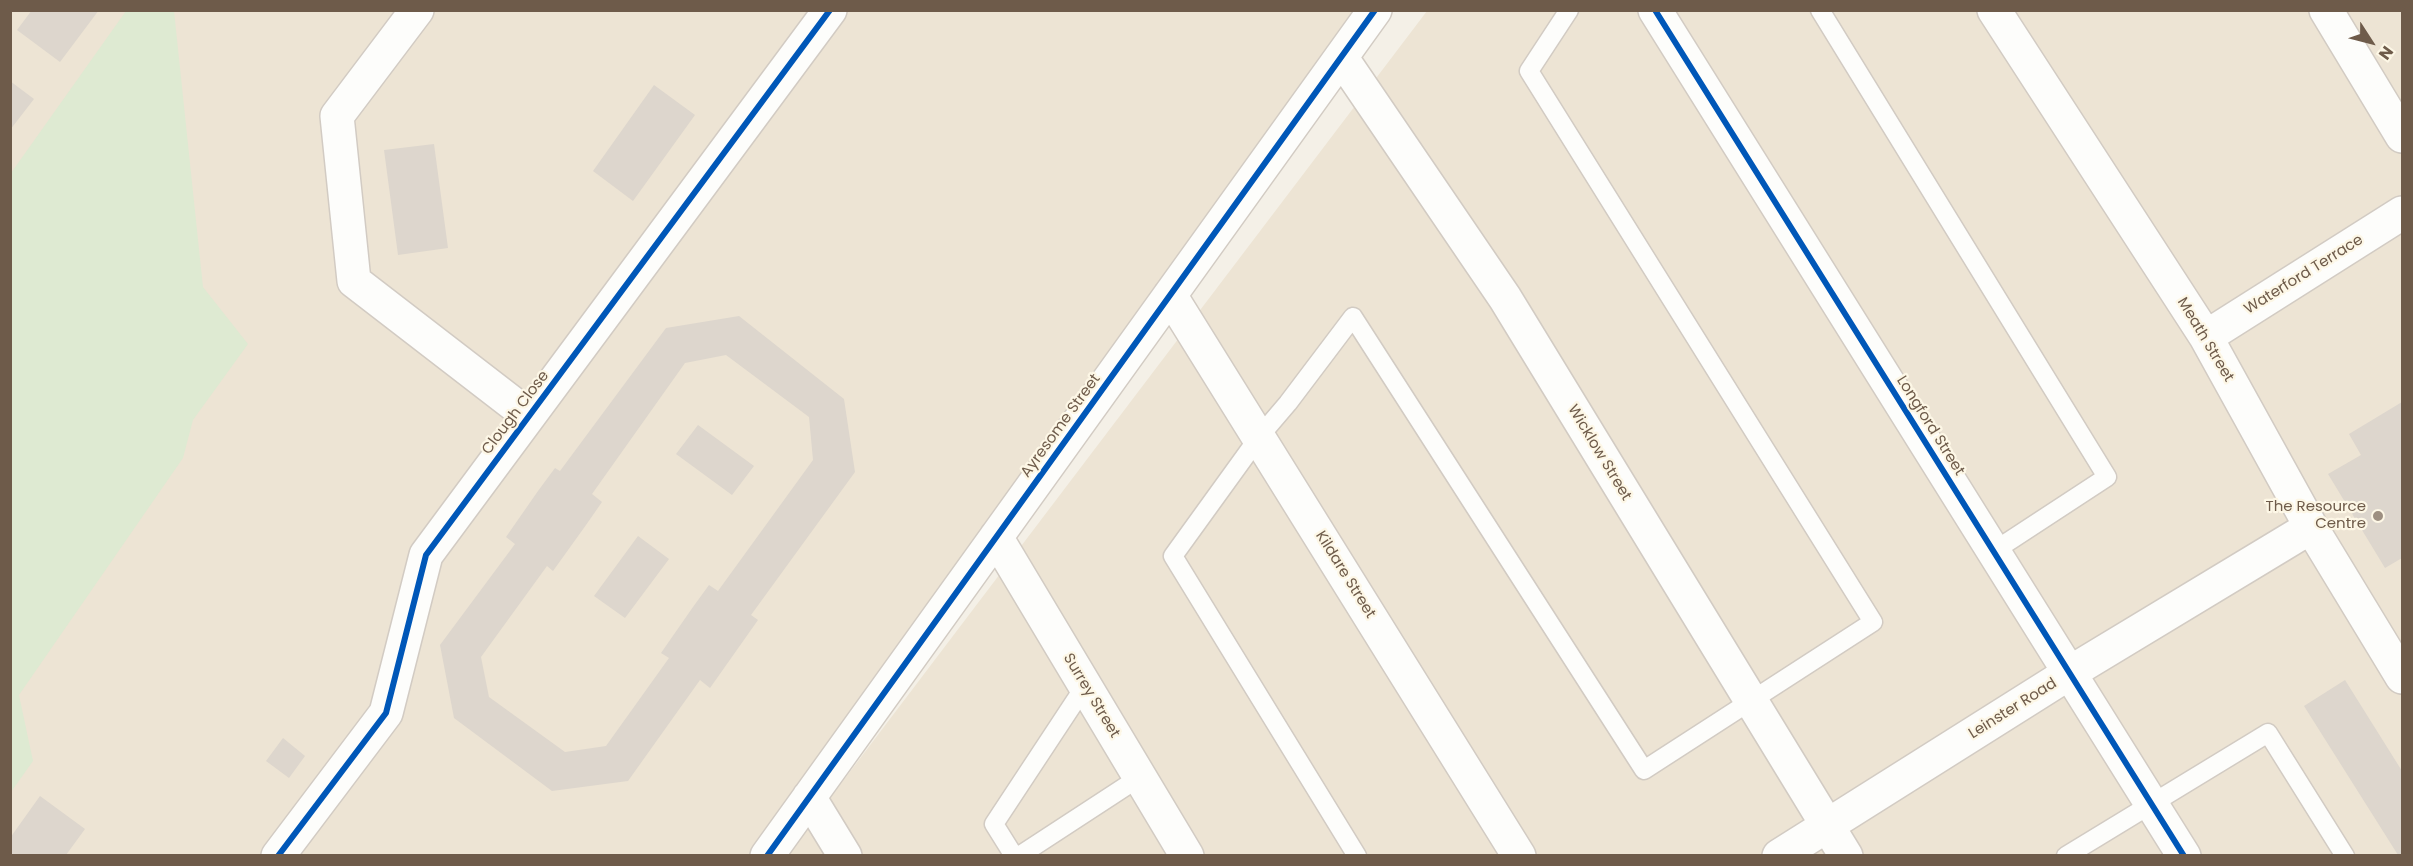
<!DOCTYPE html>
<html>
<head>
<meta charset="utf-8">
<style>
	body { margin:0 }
	#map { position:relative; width:2413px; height:866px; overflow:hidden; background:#f4f0e7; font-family:Poppins,sans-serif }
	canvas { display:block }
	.frame { position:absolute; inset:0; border:12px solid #6e5b4a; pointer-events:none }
	.north { position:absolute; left:2341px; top:12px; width:60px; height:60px; -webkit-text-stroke:4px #fdf7e6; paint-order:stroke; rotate:126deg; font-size:16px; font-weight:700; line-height:24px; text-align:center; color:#6e5b4a }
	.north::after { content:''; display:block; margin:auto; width:21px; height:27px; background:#6e5b4a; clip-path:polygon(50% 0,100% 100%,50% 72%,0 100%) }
</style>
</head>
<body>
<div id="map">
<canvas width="2413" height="866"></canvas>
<div class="frame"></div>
<div class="north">N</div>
</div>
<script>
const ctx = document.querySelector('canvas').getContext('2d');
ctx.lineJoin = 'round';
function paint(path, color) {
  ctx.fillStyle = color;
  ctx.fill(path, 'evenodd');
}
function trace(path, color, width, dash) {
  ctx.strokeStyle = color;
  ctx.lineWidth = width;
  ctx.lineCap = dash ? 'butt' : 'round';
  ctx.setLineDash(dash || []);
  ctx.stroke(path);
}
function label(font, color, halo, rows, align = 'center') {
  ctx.font = font + ' Poppins,sans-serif';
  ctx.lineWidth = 4.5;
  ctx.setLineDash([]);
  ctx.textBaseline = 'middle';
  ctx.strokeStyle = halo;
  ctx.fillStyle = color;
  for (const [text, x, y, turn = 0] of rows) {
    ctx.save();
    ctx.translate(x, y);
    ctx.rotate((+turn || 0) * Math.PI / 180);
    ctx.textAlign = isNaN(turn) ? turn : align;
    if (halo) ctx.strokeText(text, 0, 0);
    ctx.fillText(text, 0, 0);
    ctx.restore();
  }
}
paint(new Path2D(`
	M10,11H1361L769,856L11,855Z
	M1427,11H2402V855L786,856Z`), '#ede4d4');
paint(new Path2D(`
	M126,11H174L203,287L248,344L193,420L183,458L19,695L33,761L11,792V173Z`), '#deead2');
paint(new Path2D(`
	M32,10H99L60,62L17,30Z
	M10,81L34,99L10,130Z
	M654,85L695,115L633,201L593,171Z
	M434,144L448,248L398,255L384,150Z
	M739,316L844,399L855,472L751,615L758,620L710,688L700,680L628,781L552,791L454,718L440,645L515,544L506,537L538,491L555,468L560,471L666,328ZM726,355L809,417L813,460L718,591L709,585L693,607L661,653L669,658L606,746L565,752L489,697L481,657L547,566L553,571L586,525L602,502L592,494L685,363Z
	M2402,402V558L2385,568L2328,474L2361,455L2349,434Z
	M698,425L754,466L732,495L676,454Z
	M638,536L669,559L625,618L594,596Z
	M2345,680L2402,771V855H2398L2304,706Z
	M283,738L305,756L289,778L266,761Z
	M40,796L85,829L66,855H10V838Z`), '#ddd6cd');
const service = new Path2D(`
	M1820,10L2107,477L1994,551
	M1014,856L994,824L1085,686
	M1019,856L1140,777
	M1357,856L1173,556L1259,437L1288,403L1353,317L1644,770L1873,622L1529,71L1569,10
	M2066,856L2268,733L2345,856`);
const minor = new Path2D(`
	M417,10L337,116L354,281L529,416
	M1655,10L2184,856
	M1994,10L2206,337L2311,527L2402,677
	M2326,10L2402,136
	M1341,57L1505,298L1846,856
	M1170,295L1519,856
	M2206,337L2402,213
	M996,537L1187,856
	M809,797L845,856
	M278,856L386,713L426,555L830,10
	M767,856L1375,10
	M1779,856L2071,672L2311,527`);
trace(service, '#d2cbc3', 21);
trace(minor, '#d2cbc3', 36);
trace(service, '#fdfdfb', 18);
trace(minor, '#fdfdfb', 33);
trace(new Path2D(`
	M1655,10L2184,856
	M278,856L386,713L426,555L830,10
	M767,856L1375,10`), '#0057b8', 6);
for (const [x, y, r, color] of [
	[2378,516,6,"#9d8f81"]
]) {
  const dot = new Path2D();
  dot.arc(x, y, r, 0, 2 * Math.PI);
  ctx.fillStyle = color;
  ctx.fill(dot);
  trace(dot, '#fdf7e6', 2);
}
label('15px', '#6e5b4a', '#fdf7e6', [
	["Waterford Terrace",2304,275,-32],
	["Meath Street",2205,340,59],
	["Clough Close",516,413,-53],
	["Ayresome Street",1061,426,-54],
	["Longford Street",1930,426,58],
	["Wicklow Street",1599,453,59],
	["Kildare Street",1345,575,58],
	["Surrey Street",1091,696,59],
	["Leinster Road",2013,709,-32]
]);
label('15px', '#6e5b4a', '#fdf7e6', [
	["The Resource",2366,507],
	["Centre",2366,524]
], 'right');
</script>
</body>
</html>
